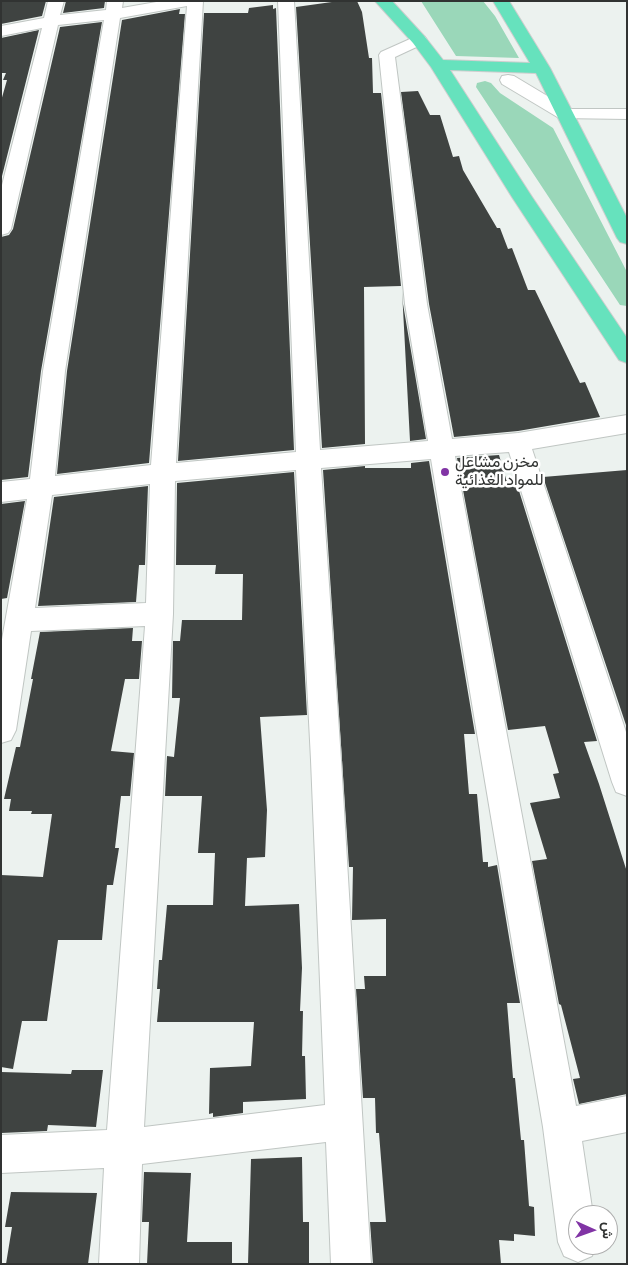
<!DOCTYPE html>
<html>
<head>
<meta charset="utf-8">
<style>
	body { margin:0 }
	#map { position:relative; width:628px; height:1265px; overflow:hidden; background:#ecf2ef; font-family:"Sofia Sans Condensed",Vazirmatn,sans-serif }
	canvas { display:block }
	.frame { position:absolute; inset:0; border:2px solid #313332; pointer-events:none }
	.north { position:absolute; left:568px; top:1205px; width:50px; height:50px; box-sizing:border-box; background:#fff; border:1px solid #adadad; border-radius:50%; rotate:92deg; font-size:14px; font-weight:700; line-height:20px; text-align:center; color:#313332 }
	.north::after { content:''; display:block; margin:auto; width:18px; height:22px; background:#8134a5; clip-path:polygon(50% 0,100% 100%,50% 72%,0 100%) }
</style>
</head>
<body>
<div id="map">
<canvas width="628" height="1265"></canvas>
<div class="frame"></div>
<div class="north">ش</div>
</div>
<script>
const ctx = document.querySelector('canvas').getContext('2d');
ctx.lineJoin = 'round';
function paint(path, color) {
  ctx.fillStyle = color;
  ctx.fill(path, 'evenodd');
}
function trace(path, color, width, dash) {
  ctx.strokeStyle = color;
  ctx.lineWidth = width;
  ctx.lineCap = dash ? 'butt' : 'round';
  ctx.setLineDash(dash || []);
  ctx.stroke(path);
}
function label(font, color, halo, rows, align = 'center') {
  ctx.font = font + ' "Sofia Sans Condensed",Vazirmatn,sans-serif';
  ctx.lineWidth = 5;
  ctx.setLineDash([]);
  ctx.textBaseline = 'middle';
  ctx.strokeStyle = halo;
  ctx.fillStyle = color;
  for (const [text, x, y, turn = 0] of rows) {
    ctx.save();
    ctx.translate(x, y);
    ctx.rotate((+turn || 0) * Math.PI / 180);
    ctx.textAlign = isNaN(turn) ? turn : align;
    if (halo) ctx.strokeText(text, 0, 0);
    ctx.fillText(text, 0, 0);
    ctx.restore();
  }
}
paint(new Path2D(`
	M421,1H483L495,16L519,58L456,56Z
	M485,81L491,83L500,93L553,128L627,272V306L620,305L476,87L477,83Z`), '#9ad7b9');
paint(new Path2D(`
	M1,1H46L42,16L1,24Z
	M66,1H105L104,8L63,13Z
	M339,1H357L362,12L369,58H372L373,93H381L401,286L364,287L365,444L322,448L296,7Z
	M273,5V9L276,8L294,450L178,461L204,13H248L249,8Z
	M180,9L179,14H185L149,463L57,474L67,371L122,20Z
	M102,22L41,371L28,477L1,480V237L9,235L13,229L60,27Z
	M39,30L1,180V101L7,80H3L6,73H1V38Z
	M418,91L430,115H440L453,157L459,156L463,170L497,228H500L508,249L512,248L528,290H535L580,383L585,382L600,417L518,431L454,437L429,304L401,92Z
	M402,290L403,304L426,439L410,441Z
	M499,455L506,479L515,478L597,741L584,742L599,784L627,872V1094L579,1104L573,1079L580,1078L561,1005L559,1004L532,861L547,859L530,803L560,798L553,774L559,773L545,726L508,730L457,458Z
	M429,461L475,734H464L469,794H477L483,862H488V867L497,865L520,1003H507L513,1078H515L521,1140H524L529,1206L534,1207L535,1236L514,1234V1241L499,1240L501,1264H373L370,1222H386L379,1133H376L375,1098H363L356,989H365L364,976H386V919L352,920L353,867H349L323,470L365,466V468H411V463Z
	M627,470V728L543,477Z
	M294,472L307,715L260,717L267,810L265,857L247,858L245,906L299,904L302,968L300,1011H303L302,1056H305L306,1099L243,1102V1113L213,1117V1113L209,1114L210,1068L251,1066L254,1022H157L160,989H157L159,960H162L167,905H213L215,853H198L202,796H165L167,756L174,757L180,698H172L173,641H180L182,620H242L243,574H215L216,565H176L177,483Z
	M148,486L145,565H139L136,602L38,606L54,497Z
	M25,501L7,598L1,599V504Z
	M133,628L132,641H142L139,679H125L111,751L134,753L130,796H121L115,848H119L113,885H107L102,940H58L47,1021H22L13,1069L1,1067V875L43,877L52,814H31L32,811H9L11,799H4L16,747H20L33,679H31L40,632Z
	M72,1070H103L96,1127L48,1125L47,1131L1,1133V1072L71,1074Z
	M302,1157L303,1222H309V1264H248L251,1159Z
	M144,1172L191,1173L187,1242H232V1264H147L149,1222H142Z
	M11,1192L97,1193L88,1264H6L12,1227H5Z`), '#3f4341');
const minor = new Path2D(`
	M48,1H64L60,15L106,10L107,1H123L122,8L162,1H203L176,463L296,452L278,1H294L320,450L428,441L405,304L379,55L381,52L419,35L425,37L427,40L425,43L395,57L427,304L452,439L518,433L627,415V433L532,449L627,735V796L616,792L612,782L509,452L455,456L576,1106L627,1096V1132L582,1141L593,1215H578V1245H596L592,1256L578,1262L564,1256L558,1242L543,1127L431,459L321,468L341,760L371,1264H331L326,1142L142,1164L139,1264H99L104,1168L1,1173V1135L107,1130L145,626L31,631L16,730L11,740L1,743V645L27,499L1,502V482L30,479L43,371L104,20L58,25L11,229L8,233L1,235V189L42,28L1,36V26L44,18ZM187,6L151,465L55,476L65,371L120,18ZM296,470L311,760L325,1105L144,1127L173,614L175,481ZM150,484L146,603L35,608L52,495Z
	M508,75L514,76L569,109H627V119L559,118L502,84L500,80L502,76Z`);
const major = new Path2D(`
	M375,1H392L425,37L443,60L530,63L493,1H509L550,68L627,218V244L620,242L617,238L536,73L450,70L532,197L627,338V363L619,360L512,197L431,67L413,43Z`);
trace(minor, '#c0c6c3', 2);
trace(major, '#cecece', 2);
paint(minor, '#fff');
paint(major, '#66e2bd');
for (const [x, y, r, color] of [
	[445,472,5,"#8134a5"]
]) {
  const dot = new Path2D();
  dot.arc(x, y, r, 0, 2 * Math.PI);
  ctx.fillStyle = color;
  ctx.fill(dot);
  trace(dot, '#fff', 2);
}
label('16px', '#313332', '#fff', [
	["مخزن مشاعل",455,463],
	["للمواد الغذائية",455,481]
], 'left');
</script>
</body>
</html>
